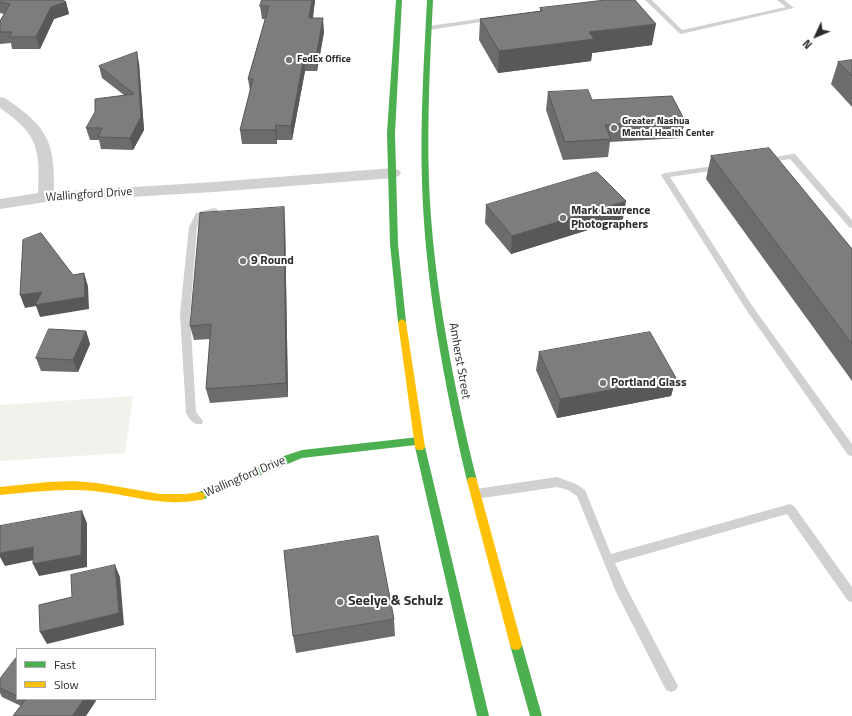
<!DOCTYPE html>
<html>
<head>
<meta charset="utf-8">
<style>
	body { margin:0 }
	#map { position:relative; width:852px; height:716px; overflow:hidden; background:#fff; font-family:"Titillium Web",sans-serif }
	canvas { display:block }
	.legend { position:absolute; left:16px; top:648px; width:140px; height:52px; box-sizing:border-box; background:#fff; border:1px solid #ababab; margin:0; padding:5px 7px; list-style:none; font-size:12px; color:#2c2c2c }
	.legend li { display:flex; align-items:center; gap:8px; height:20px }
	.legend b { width:20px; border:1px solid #ababab }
	.north { position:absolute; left:796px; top:16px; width:40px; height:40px; -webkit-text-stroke:3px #fff; paint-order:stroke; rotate:226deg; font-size:11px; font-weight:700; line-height:16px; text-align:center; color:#2c2c2c }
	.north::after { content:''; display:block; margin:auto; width:14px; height:18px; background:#2c2c2c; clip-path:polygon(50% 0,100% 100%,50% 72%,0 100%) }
</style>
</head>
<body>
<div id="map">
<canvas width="852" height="716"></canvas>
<ul class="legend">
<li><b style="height:5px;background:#4caf50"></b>Fast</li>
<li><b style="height:5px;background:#ffc107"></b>Slow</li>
</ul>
<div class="north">N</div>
</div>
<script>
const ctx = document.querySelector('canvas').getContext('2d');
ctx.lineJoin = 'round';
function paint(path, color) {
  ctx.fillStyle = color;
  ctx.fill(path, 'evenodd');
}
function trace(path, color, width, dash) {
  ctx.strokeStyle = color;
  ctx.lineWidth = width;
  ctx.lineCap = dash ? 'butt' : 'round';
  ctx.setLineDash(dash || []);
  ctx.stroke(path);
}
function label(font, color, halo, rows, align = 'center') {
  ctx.font = font + ' "Titillium Web",sans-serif';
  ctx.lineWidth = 4;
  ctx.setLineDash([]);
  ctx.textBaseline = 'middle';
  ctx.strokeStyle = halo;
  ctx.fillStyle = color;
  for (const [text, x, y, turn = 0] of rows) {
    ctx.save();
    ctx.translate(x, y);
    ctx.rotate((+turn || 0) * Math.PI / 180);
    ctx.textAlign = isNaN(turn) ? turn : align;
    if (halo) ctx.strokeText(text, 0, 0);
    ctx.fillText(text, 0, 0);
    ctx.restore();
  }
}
paint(new Path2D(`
	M133,396L125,453L0,461V405Z`), '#f0f3eb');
paint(new Path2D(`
	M645,0H652L682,30L786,7L777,0H784L794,8L681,34L679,33Z
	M492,17L494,18V20L429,30L426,28L429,26Z
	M792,154H795L852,220V228L849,227L790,159L764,163L760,161L764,159Z
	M720,165H723V169L670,177L753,307L852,444V456L848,455L747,311L661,175L665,173Z
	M214,208L217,209L218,211L217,213L202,217L197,227L190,314L196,412L203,421L202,424C194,426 189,419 186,413L180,314L189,227L196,213Z
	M557,477L576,484L585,490L611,554L790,504L794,506L852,587V602L848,601L787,514L615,563L627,589L678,686L676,690L671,692L666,690L616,592L577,496L568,490L557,487L476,499L472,497L470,494L472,491L476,489Z`), '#d1d1d1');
paint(new Path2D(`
	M0,97L5,98C47,127 55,140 54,192L214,182L393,168L399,170L401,173L399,176L393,178L214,192L46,202L0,209V199L38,193C40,148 38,134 0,108Z`), '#d1d1d1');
paint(new Path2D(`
	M396,0H402L395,133L398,244L406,322L402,325L398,322L390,244L387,133Z
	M427,0H433C430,61 427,121 429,182C433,283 453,383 477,481L476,484L472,485L468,484L467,481C444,383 425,283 422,182C420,121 424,61 427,0Z
	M419,437L422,438L424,441L422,444L425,447L489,716H477L415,447L416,445L302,458L204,499L200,500L196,499L195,496L196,493L223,483L278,458L302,450Z
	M516,640L520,641L522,645L542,716H530L510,645L512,641Z`), '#4caf50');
paint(new Path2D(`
	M402,319L406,322L425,447L423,450H417L415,447L398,322Z
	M472,477L476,478L477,481L522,645L520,649L516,650L512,649L510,645L467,481L468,478Z
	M48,482L73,481L97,483L160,494H186L200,492L204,493L205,496L204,499L200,500C159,507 134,495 94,491C63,488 31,492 0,495V487Z`), '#ffc107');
paint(new Path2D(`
	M0,0L66,2L69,14L54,19L40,49H12L11,43L0,44V21L4,14L0,13Z
	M262,0H315L313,18L324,32L317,71H305L292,140H277V144H242L240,130L250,91L248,79L265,19H262L260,6Z
	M540,8L652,45L592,53L591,61L498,73L479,40L480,19L540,11Z
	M852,60V107L831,84L838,62Z
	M139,63L144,130L133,150L101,149L99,140H90L86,128L124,95L102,78L99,66Z
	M548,92L592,100L685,121L681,138L610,142L608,157L563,160L546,110Z
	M711,156L852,249V381L706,179Z
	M486,205L623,219L511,254L485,223Z
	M285,221L288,397L210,403L206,389L210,339L194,340L190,326Z
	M86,331L90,344L78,372L41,371L36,358Z
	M539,352L676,378L671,396L557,418L536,370Z
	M394,619L395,636L296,653L293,636Z
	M17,658V699H94L96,701L21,706L2,697L0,693V679Z`), '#6c6c6c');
paint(new Path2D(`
	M312,0H315L311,32L309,18Z
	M66,2L69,14L54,19L40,49L36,37L51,7Z
	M323,18L324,32L317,71L316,57Z
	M656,24L652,45L592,53L591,61L498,73L499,51L589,32Z
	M137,52L139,63L144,130L133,150L130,138L141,117Z
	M304,57L305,71L292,140L291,126Z
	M276,125L277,140V144L275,130Z
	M626,201L623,219L511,254L512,236Z
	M284,207L285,221L288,397L286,383Z
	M84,273L88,286L89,309L40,317L36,306L25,308L20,295Z
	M86,331L90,344L78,372L73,360Z
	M676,378L671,396L557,418L560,399Z
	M82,511L87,523V567L39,576L33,564Z
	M33,547L39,559L5,566L0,557V553Z
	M115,565L120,577L124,625L47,644L40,632Z
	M84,699H94L96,701L86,716H72Z`), '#585858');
const building = new Path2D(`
	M0,0H63L66,2L51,7L36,37H9L12,32H0V21L10,4L0,2Z
	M262,0H312L309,18H323L316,57H304L291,126L276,125L275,130H240L253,79H248L269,6H260Z
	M606,0H635L656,24L589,32L594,39L499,51L480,19L542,11L540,8Z
	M137,52L141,117L130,138L98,137L102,128H86L95,112V99L134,94L99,66Z
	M852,60V76L838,62Z
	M588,90L592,100L672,96L685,121L605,125L611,139L565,142L548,92Z
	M769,148L852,249V344L711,156Z
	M597,172L626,201L512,236L486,205Z
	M284,207L286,383L206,389L211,324L190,326L200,213Z
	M41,233L73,275L84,273L85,297L35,305L42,292L20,295L23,240Z
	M49,329L86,331L73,360L36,358Z
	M650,332L676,378L560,399L539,352Z
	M82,511L81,555L33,564V547L0,553V526Z
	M378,536L394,619L293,636L284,551Z
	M115,565L119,613L40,632L39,605L72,597L71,575Z
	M16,658H17V696L0,688V679Z
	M24,699H84L72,716H13L25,700Z`);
paint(building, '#7d7d7d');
trace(building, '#585858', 1);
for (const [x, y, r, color] of [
	[289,60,4,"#767676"],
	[614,128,4,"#767676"],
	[563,218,4,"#767676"],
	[243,261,4,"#767676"],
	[603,383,4,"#767676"],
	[340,602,4,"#767676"]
]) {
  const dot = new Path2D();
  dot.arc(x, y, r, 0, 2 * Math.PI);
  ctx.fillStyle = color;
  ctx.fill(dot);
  trace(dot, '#fff', 1.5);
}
label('bold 10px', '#2c2c2c', '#fff', [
	["FedEx Office",297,60],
	["Greater Nashua",622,122],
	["Mental Health Center",622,134]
], 'left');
label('12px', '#2c2c2c', '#fff', [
	["Wallingford Drive",89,195,-4],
	["Amherst Street",459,361,80],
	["Wallingford Drive",245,477,-23]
]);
label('bold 12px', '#2c2c2c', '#fff', [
	["Mark Lawrence",571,211],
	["Photographers",571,225],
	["9 Round",251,261],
	["Portland Glass",611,383]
], 'left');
label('bold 14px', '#2c2c2c', '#fff', [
	["Seelye & Schulz",348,602]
], 'left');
</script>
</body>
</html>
